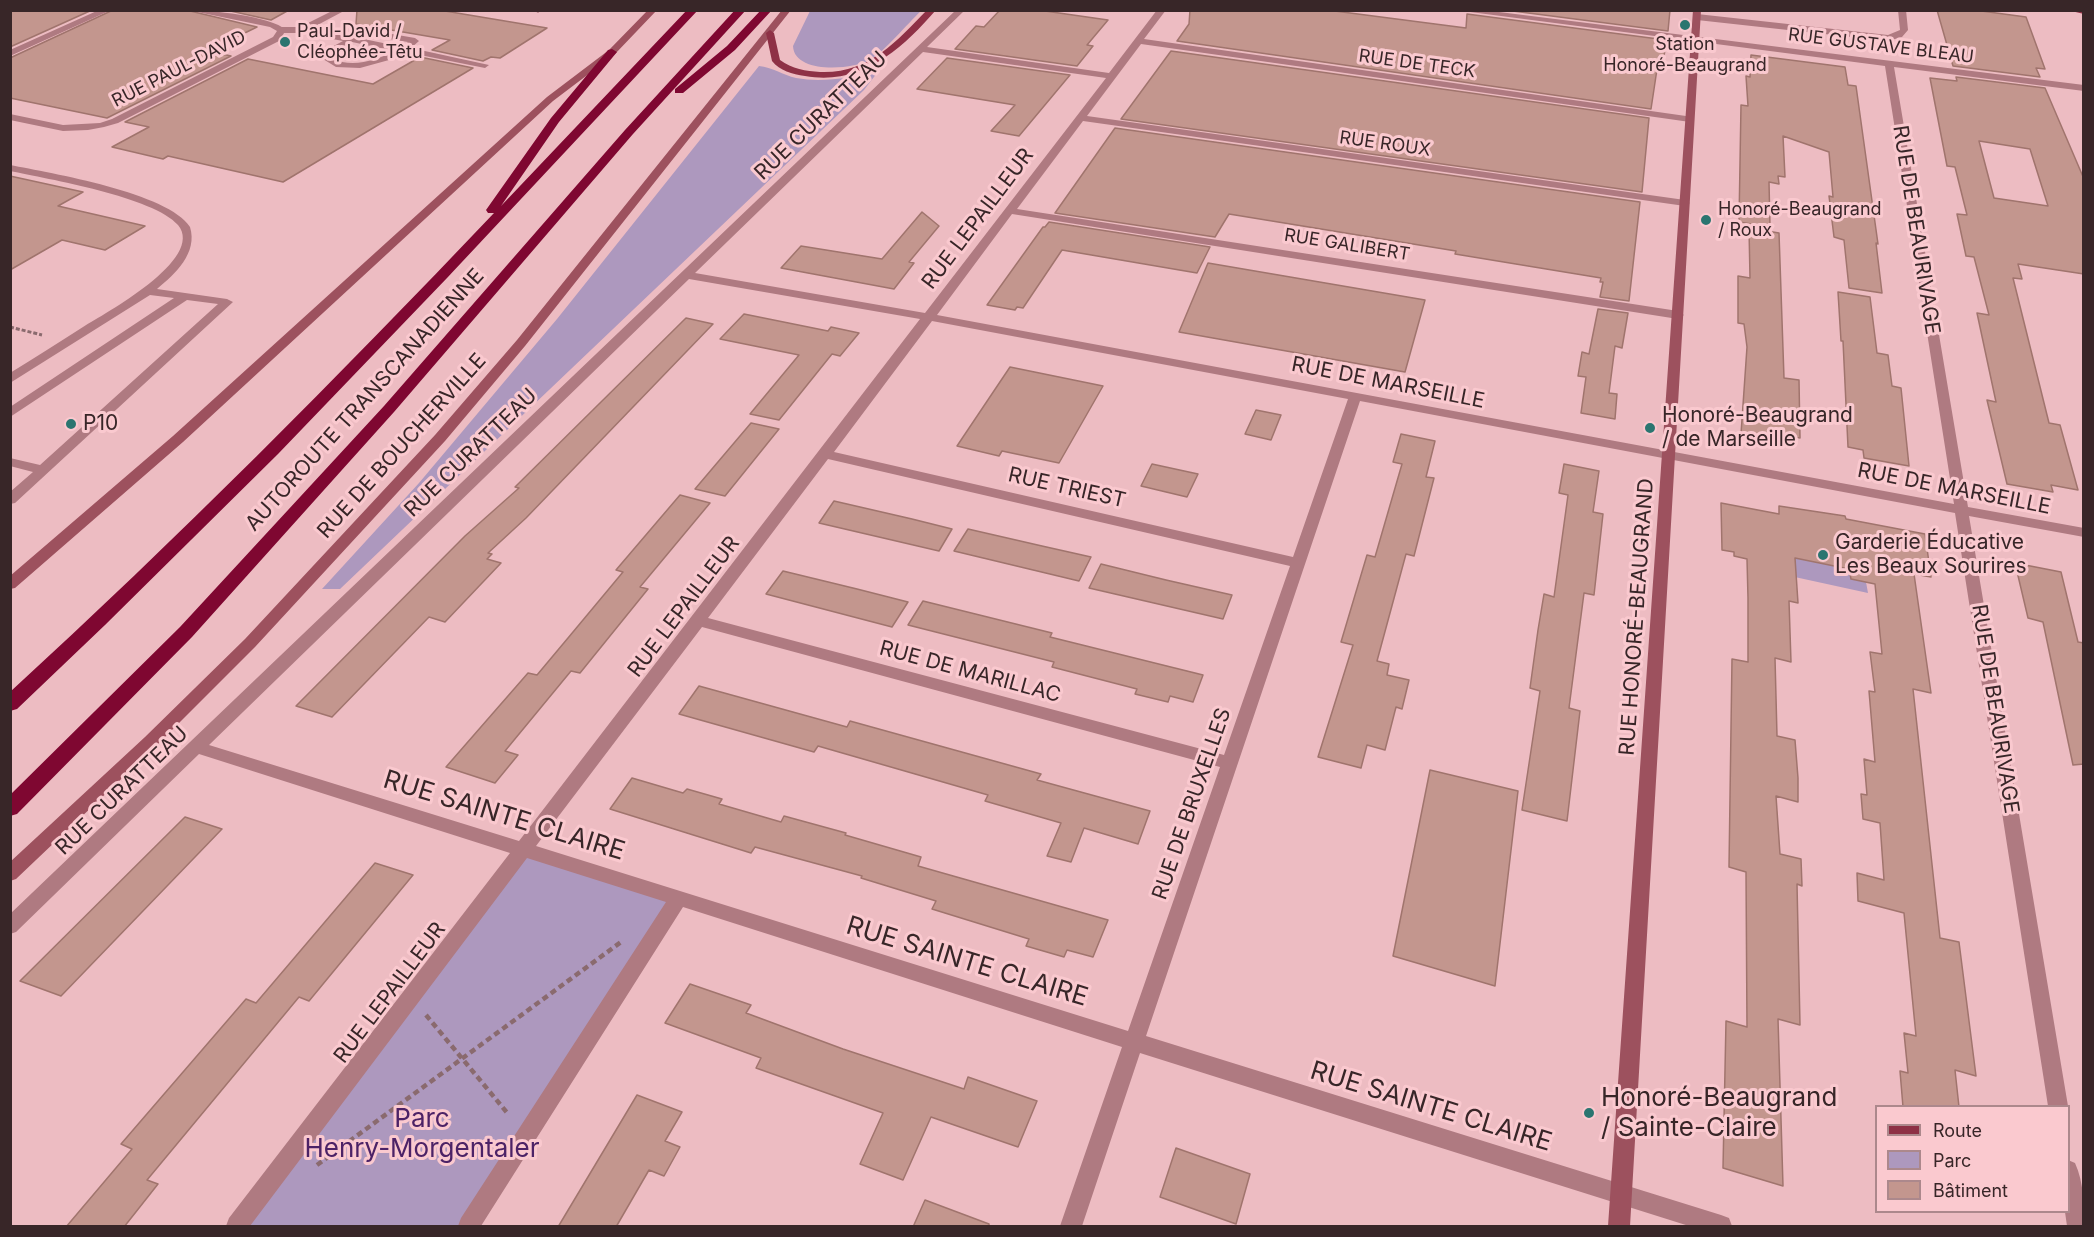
<!DOCTYPE html>
<html>
<head>
<meta charset="utf-8">
<style>
	body { margin:0 }
	#map { position:relative; width:2094px; height:1237px; overflow:hidden; background:#edbcc2; font-family:Inter,sans-serif }
	canvas { display:block }
	.frame { position:absolute; inset:0; border:12px solid #382628; pointer-events:none }
	.legend { position:absolute; left:1875px; top:1105px; width:195px; height:108px; box-sizing:border-box; background:#fac9cf; border:2px solid #ac888c; margin:0; padding:8px 10px; list-style:none; font-size:18px; color:#382628 }
	.legend li { display:flex; align-items:center; gap:12px; height:30px }
	.legend b { width:30px; border:2px solid #ac888c }
</style>
</head>
<body>
<div id="map">
<canvas width="2094" height="1237"></canvas>
<div class="frame"></div>
<ul class="legend">
<li><b style="height:8px;background:#8e3146"></b>Route</li>
<li><b style="height:16px;background:#ad98be"></b>Parc</li>
<li><b style="height:16px;background:#c3968e"></b>Bâtiment</li>
</ul>
</div>
<script>
const ctx = document.querySelector('canvas').getContext('2d');
ctx.lineJoin = 'round';
function paint(path, color) {
  ctx.fillStyle = color;
  ctx.fill(path, 'evenodd');
}
function trace(path, color, width, dash) {
  ctx.strokeStyle = color;
  ctx.lineWidth = width;
  ctx.lineCap = dash ? 'butt' : 'round';
  ctx.setLineDash(dash || []);
  ctx.stroke(path);
}
function label(font, color, halo, rows, align = 'center') {
  ctx.font = font + ' Inter,sans-serif';
  ctx.lineWidth = 6;
  ctx.setLineDash([]);
  ctx.textBaseline = 'middle';
  ctx.strokeStyle = halo;
  ctx.fillStyle = color;
  for (const [text, x, y, turn = 0] of rows) {
    ctx.save();
    ctx.translate(x, y);
    ctx.rotate((+turn || 0) * Math.PI / 180);
    ctx.textAlign = isNaN(turn) ? turn : align;
    if (halo) ctx.strokeText(text, 0, 0);
    ctx.fillText(text, 0, 0);
    ctx.restore();
  }
}
paint(new Path2D(`
	M810,11V10L921,11C907,24 885,51 870,60C852,70 794,74 793,46Z
	M759,66C772,67 783,75 796,78C823,83 851,77 877,73L864,90L340,589H322L419,483L557,319Z
	M1795,538L1849,569L1851,579L1866,582L1868,593L1781,574Z
	M525,851L678,899L469,1226H237Z`), '#ad98be');
const building = new Path2D(`
	M10,10H92L10,47Z
	M113,10H186L257,27L208,51L231,56L107,118L10,98V58Z
	M226,10H289L271,20Z
	M357,10H439L547,28L500,58L491,57L483,61L432,50L450,40L356,24Z
	M1000,10H1038L1108,20L1087,45L1093,46L1077,66L955,49L976,26L984,27Z
	M1190,10H1327L1466,28L1467,14L1666,40L1664,57L1659,56L1651,109L1177,41L1189,24Z
	M1505,10H1670L1668,31Z
	M1937,10H1974L2026,17L2045,69L2036,68L2040,77L1953,66Z
	M1171,51L1649,118L1642,192L1121,119Z
	M1751,55L1845,67L1848,85L1856,86L1878,244L1876,243L1882,293L1849,288L1844,240L1834,237L1829,196L1833,197L1829,152L1783,136L1785,177L1778,176L1779,184L1769,182L1770,227L1739,222L1741,105L1748,106L1746,76L1750,77Z
	M420,57L473,68L283,182L168,156L163,159L112,147L149,127L125,122L248,59L373,84Z
	M947,58L1070,75L1019,136L991,131L1015,105L917,89Z
	M1956,77L2045,88L2084,179V274L2018,264L2022,279L2013,278L2049,423L2060,425L2078,490L2051,485L2053,492L2007,484L1987,400L1996,402L1977,313L1989,315L1974,257L1966,256L1957,214L1967,215L1955,167L1947,166L1930,78L1957,81ZM1979,141L2030,149L2048,206L1994,198Z
	M1115,128L1640,202L1629,301L1600,297L1603,282H1600L1601,278L1455,254L1456,251L1229,214L1215,237L1055,213Z
	M10,176L83,192L58,206L145,226L105,250L62,240L10,270Z
	M922,212L939,226L909,262L914,263L894,289L781,268L801,246L882,259Z
	M1049,222L1210,247L1197,273L1062,250L1023,308L1017,307L1015,310L987,305L1043,227H1045Z
	M1749,228L1779,233L1784,378L1799,380L1800,438L1772,432V440L1741,434L1747,347L1744,324L1738,323V276L1750,278Z
	M1208,263L1425,300L1405,372L1179,332Z
	M1838,292L1870,297L1877,353L1888,355L1892,386L1901,388L1909,466L1864,458L1863,450L1848,447L1843,341H1841Z
	M1598,309L1628,313L1622,348L1615,346L1609,393L1617,394L1615,419L1581,413L1586,377L1578,376L1582,352L1589,354Z
	M744,314L828,331L831,327L859,333L840,356L832,354L779,420L750,414L799,355L720,339Z
	M686,318L713,324L526,518L488,553L492,554L487,559L501,563L445,622L429,617L332,717L296,706L465,536L519,488L515,487Z
	M1010,367L1103,386L1059,463L1002,451L999,456L957,446Z
	M1256,410L1281,415L1271,440L1245,434Z
	M751,423L779,429L725,496L695,489Z
	M1401,434L1435,441L1426,477L1434,478L1414,556L1406,554L1377,661L1389,664L1387,675L1409,680L1402,709L1396,707L1385,750L1367,745L1361,768L1318,757L1353,645L1341,642L1367,555L1375,557L1402,464L1393,462Z
	M1152,464L1198,474L1187,497L1141,486Z
	M1564,464L1599,471L1593,512L1603,514L1594,595L1584,593L1569,708L1580,711L1567,821L1522,810L1540,691L1530,688L1538,630L1544,594L1554,597L1568,495L1559,493Z
	M680,495L710,503L640,587L648,589L580,673L571,671L505,751L518,755L495,783L446,767L528,673L537,675L568,638L623,572L616,570Z
	M834,501L912,519L952,529L939,551L819,523Z
	M1721,503L1779,514V506L1845,516L1846,519L1925,534L1931,577L1914,574L1931,693L1913,689L1940,938L1959,942L1976,1076L1955,1070L1959,1107H1903L1900,1071L1908,1073L1904,1033L1916,1036L1904,913L1858,901L1857,873L1884,880L1880,823L1863,819L1861,794L1867,795L1864,759L1875,762L1869,691L1875,692L1870,652L1882,654L1875,584L1851,579L1849,569L1795,558L1798,603L1789,601L1791,662L1775,658L1777,736L1795,740L1798,778V802L1776,796L1780,854L1801,859L1802,886L1797,884L1800,1025L1778,1019L1783,1186L1723,1168L1726,1021L1747,1027L1746,872L1729,867L1732,659L1748,662V598L1747,559L1734,556V552L1722,550Z
	M968,529L1042,546L1091,557L1079,581L954,551Z
	M2015,563L2061,572L2078,642L2084,643V764L2073,765L2043,622L2028,618Z
	M1101,564L1166,580L1232,595L1223,619L1089,588Z
	M783,571L857,589L908,602L892,627L766,594Z
	M923,601L1052,633L1050,637L1203,675L1193,702L1170,696L1168,702L1135,694L1137,689L1052,667L1054,662L908,625Z
	M699,686L847,727L850,721L1041,774L1037,780L1150,811L1138,844L1084,828L1071,862L1047,856L1061,823L985,801L988,795L818,746L814,752L679,714Z
	M1430,770L1518,791L1495,986L1393,956Z
	M632,778L683,793L687,789L722,799L719,804L781,822L784,816L846,833L845,835L921,857L918,866L1108,920L1093,957L1067,950L1064,957L1026,946L1029,939L932,909L936,901L861,878L862,876L755,847L751,853L610,809Z
	M185,817L222,829L61,996L20,981Z
	M375,863L413,875L309,1001L299,997L147,1180L158,1184L124,1227H66L132,1149L121,1144L246,999L256,1003Z
	M690,984L751,1005L746,1013L843,1049L964,1089L968,1077L1037,1101L1018,1147L931,1117L903,1180L860,1164L883,1113L756,1068L761,1058L665,1023Z
	M637,1095L682,1112L665,1141L680,1147L664,1176L649,1170L616,1227H558Z
	M1176,1148L1250,1174L1236,1224L1160,1197Z
	M925,1200L989,1224V1227H913Z`);
paint(building, '#c3968e');
trace(building, '#a0746d', 1.5);
trace(new Path2D(`
	M10,327L42,335`), '#8a6a6e', 3, [4, 2]);
trace(new Path2D(`
	M426,1015L509,1115
	M317,1165L621,942`), '#8a6a6e', 4.5, [6, 4]);
paint(new Path2D(`
	M334,10L342,12L310,29L349,37L363,29L415,38L419,41L411,48L489,65L485,68L405,52L389,60L360,68L336,67L323,59L330,48L343,41L301,33H282L278,30L282,27H300ZM364,35L408,42L402,47L359,38ZM352,42L395,51C376,60 352,69 332,58L336,52Z
	M533,10H542L538,13Z
	M1898,10H1906L1908,30L1902,37L1888,41L1697,20L1693,17L1697,14L1888,35L1900,30Z
	M10,165C51,173 169,193 190,227C198,253 175,274 157,289L227,299L233,302L15,503L10,504V492L33,472L10,466V458L40,465L218,304L187,300L10,417V407L174,298L150,295L10,383V373C35,358 59,342 83,327C104,314 206,259 178,225C154,197 48,179 10,171Z`), '#af7a81');
paint(new Path2D(`
	M99,10H111L10,56V50Z
	M188,10C210,10 271,16 286,30L279,41L118,123L104,127L88,130L63,131L10,120V114L63,125L100,123L112,119L273,37L277,31L270,27Z
	M956,10H965L927,47L1109,73L1157,10H1166L1144,39L1693,117V121L1690,122L1141,44L1087,116L1685,200L1690,203L1685,206L1083,121L1017,209L1678,311L1684,315L1678,319L1012,214L937,315L1954,504L1885,66L1455,10H1483L2084,85V91L1894,67L1968,507L2084,528V537L1969,516L2068,1106H2048L1955,513L1360,401L1146,1036L1721,1215L1729,1218L1732,1226H1689L1140,1053L1082,1226H1060L1122,1047L683,907L481,1226H458L461,1218L666,902L527,858L250,1226H226L229,1218L510,853L199,754L16,932L10,934V914ZM923,52L1106,78L925,313L695,273ZM689,279L920,319L519,841L209,745ZM932,321L1348,399L1293,557L834,452ZM828,459L1290,566L1224,755L708,618ZM702,627L1220,767L1128,1031L536,846Z
	M2068,1160L2075,1163C2084,1183 2084,1205 2084,1226H2067L2065,1212H2068Z`), '#af7a81');
paint(new Path2D(`
	M648,10H657L615,54L553,101L183,442L15,588L10,589V576L173,436L547,97L609,50Z
	M782,10H791L525,346L445,441L255,647L157,745L16,879L10,881V862L145,737L245,639L435,435L517,340Z
	M1693,10H1701L1630,1226H1608Z`), '#9d515e');
paint(new Path2D(`
	M927,10H936C901,50 861,86 805,76C792,74 780,71 772,61L766,33L770,30L774,33L780,60C792,69 806,71 820,72C868,74 896,42 927,10Z
	M2067,10H2084V14Z`), '#8e3146');
paint(new Path2D(`
	M687,10H698L447,278L278,454L105,625L17,709L10,711V692C178,538 337,378 494,213H488L486,210L551,118L608,50L612,49L617,52L559,122L501,206Z
	M735,10H746L633,134L394,412L192,637L17,814L10,816V795L180,627L384,406L625,130Z
	M761,10H772L735,50L683,93H675V89L727,46Z`), '#7f0731');
for (const [x, y, r, color] of [
	[1685,25,6,"#2b7570"],
	[285,42,6,"#2b7570"],
	[1706,220,6,"#2b7570"],
	[71,424,6,"#2b7570"],
	[1650,428,6,"#2b7570"],
	[1823,555,6,"#2b7570"],
	[1589,1113,6,"#2b7570"]
]) {
  const dot = new Path2D();
  dot.arc(x, y, r, 0, 2 * Math.PI);
  ctx.fillStyle = color;
  ctx.fill(dot);
  trace(dot, '#fac9cf', 2);
}
label('18px', '#382628', '#fac9cf', [
	["Paul-David /",297,32],
	["Cléophée-Têtu",297,53],
	["Station",1685,45,"center"],
	["Honoré-Beaugrand",1685,66,"center"],
	["Honoré-Beaugrand",1718,210],
	["/ Roux",1718,231]
], 'left');
label('18px', '#382628', '#fac9cf', [
	["RUE GUSTAVE BLEAU",1881,46,7],
	["RUE DE TECK",1417,64,8],
	["RUE PAUL-DAVID",179,69,-27],
	["RUE ROUX",1385,144,8],
	["RUE GALIBERT",1347,245,9]
]);
label('21px', '#382628', '#fac9cf', [
	["RUE CURATTEAU",821,116,-44],
	["RUE LEPAILLEUR",978,219,-53],
	["RUE DE BEAURIVAGE",1916,230,81],
	["RUE DE MARSEILLE",1388,383,11],
	["AUTOROUTE TRANSCANADIENNE",365,400,-48],
	["RUE DE BOUCHERVILLE",402,446,-48],
	["RUE CURATTEAU",471,453,-44],
	["RUE TRIEST",1067,488,13],
	["RUE DE MARSEILLE",1954,489,11],
	["RUE LEPAILLEUR",684,607,-53],
	["RUE HONORÉ-BEAUGRAND",1637,617,-86],
	["RUE DE MARILLAC",970,672,15],
	["RUE DE BEAURIVAGE",1995,709,81],
	["RUE CURATTEAU",122,791,-44],
	["RUE DE BRUXELLES",1192,804,-71],
	["RUE LEPAILLEUR",390,993,-53]
]);
label('21px', '#382628', '#fac9cf', [
	["Honoré-Beaugrand",1662,416],
	["/ de Marseille",1662,440],
	["P10",83,424],
	["Garderie Éducative",1835,543],
	["Les Beaux Sourires",1835,567]
], 'left');
label('26px', '#382628', '#fac9cf', [
	["RUE SAINTE CLAIRE",504,816,17],
	["RUE SAINTE CLAIRE",967,962,17],
	["RUE SAINTE CLAIRE",1431,1107,17]
]);
label('26px', '#382628', '#fac9cf', [
	["Honoré-Beaugrand",1601,1098],
	["/ Sainte-Claire",1601,1128]
], 'left');
label('26px', '#4c2266', '#fac9cf', [
	["Parc",422,1119],
	["Henry-Morgentaler",422,1149]
]);
</script>
</body>
</html>
